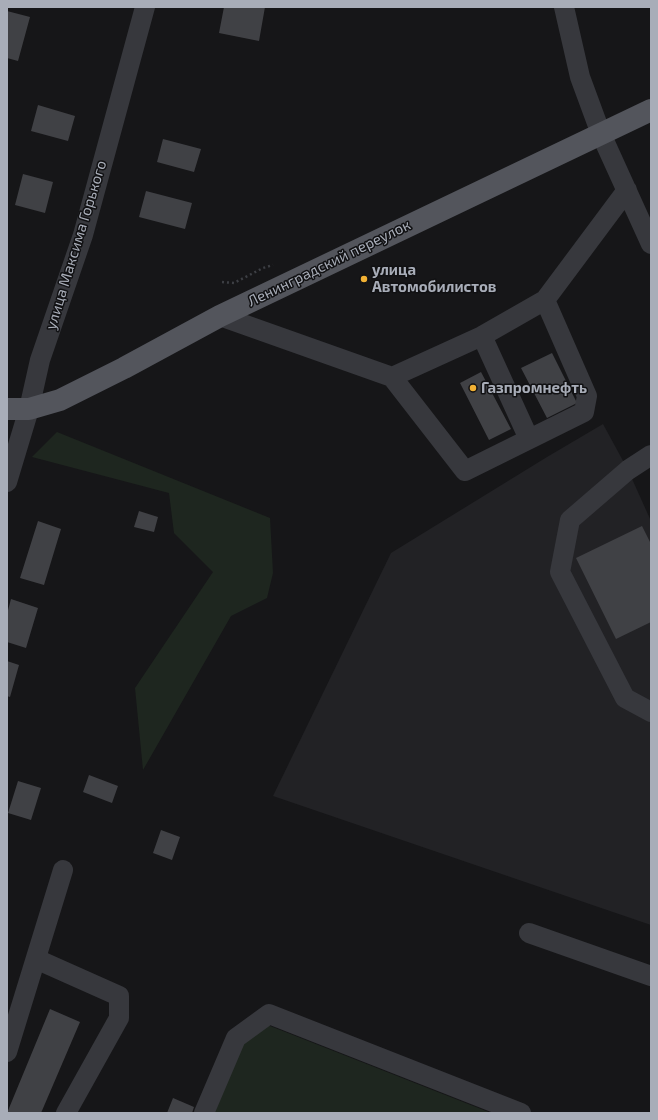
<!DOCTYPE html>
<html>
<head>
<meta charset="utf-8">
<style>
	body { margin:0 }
	#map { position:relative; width:658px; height:1120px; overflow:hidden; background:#161618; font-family:"Exo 2",sans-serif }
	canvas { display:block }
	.frame { position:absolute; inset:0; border:8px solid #a8adb8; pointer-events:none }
</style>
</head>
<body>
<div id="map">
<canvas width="658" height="1120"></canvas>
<div class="frame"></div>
</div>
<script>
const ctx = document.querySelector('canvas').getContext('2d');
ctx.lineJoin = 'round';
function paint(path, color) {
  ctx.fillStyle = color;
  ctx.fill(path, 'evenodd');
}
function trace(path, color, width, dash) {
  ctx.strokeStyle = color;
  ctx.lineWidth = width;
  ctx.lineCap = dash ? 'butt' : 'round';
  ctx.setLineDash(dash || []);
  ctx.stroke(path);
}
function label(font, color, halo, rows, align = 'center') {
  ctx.font = font + ' "Exo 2",sans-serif';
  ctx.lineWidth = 3;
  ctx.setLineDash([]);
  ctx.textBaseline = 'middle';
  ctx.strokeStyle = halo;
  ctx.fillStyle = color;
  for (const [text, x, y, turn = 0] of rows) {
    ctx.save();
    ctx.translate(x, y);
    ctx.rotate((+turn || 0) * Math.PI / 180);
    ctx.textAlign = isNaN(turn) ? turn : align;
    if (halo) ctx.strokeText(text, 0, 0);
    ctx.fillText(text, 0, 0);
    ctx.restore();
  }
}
paint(new Path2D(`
	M603,424L628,470L651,521V925L273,796L391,553L547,457Z`), '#222225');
paint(new Path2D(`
	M57,432L270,518L273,573L267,598L231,616L143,770L135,688L213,572L174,533L169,493L32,457Z
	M265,1024L491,1113H213L244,1039Z`), '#1e261f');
paint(new Path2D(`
	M224,7H265L259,41L219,33Z
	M7,11L30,17L18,61L7,58Z
	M38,105L75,116L68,141L31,131Z
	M163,139L201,149L194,172L157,162Z
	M23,174L53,182L45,213L15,205Z
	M146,191L192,203L185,229L139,217Z
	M552,353L577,403L547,418L521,368Z
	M481,372L511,429L489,440L460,383Z
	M139,511L158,517L154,532L134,527Z
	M38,521L61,529L44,585L20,578Z
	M642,526L651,544V622L616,639L576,558Z
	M11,599L38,608L26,648L7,642V614Z
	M7,661L19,665L10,697L7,696Z
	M89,775L118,786L112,803L83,792Z
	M18,781L41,788L31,820L8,813Z
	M161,830L180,837L172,860L153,853Z
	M50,1009L80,1022L41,1113H7Z
	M173,1098L194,1107L192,1113H167Z`), '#404145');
trace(new Path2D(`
	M222,282L234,283L263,268L273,265`), '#3d3f44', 2.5, [2, 3]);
trace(new Path2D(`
	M564,7L580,77L601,134L651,244
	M220,316L392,377L465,471L584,412L587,396L545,300
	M482,336L529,439
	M392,377L482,336L545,300L627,190
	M651,455L628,470L570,520L560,572L625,698L651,712
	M7,482L29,409L40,360L83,235L145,7
	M529,933L651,976
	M36,959L119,996V1018L66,1113
	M7,1052L63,870
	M204,1113L236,1038L269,1014L521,1113`), '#37383d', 20);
trace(new Path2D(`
	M7,409H29L60,400L124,368L220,316L651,110`), '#53555c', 22);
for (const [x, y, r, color] of [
	[364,279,4,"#f2b134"],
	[473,388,4,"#f2b134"]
]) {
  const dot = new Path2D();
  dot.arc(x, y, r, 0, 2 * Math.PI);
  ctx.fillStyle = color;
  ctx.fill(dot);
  trace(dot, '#111113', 1.5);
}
label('15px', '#a8adb8', '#111113', [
	["улица Максима Горького",76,245,-73],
	["Ленинградский переулок",329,263,-26]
]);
label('bold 15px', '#a8adb8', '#111113', [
	["улица",372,270],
	["Автомобилистов",372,287],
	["Газпромнефть",481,388]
], 'left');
</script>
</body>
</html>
